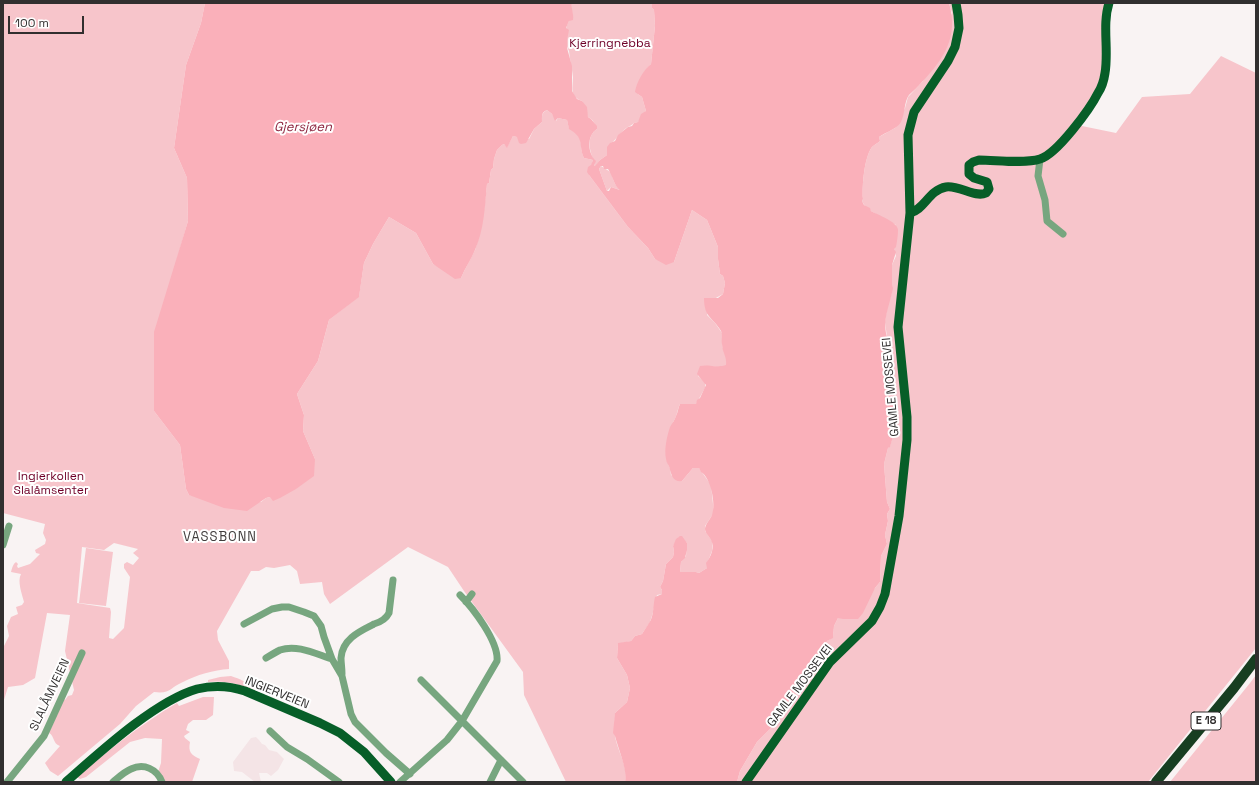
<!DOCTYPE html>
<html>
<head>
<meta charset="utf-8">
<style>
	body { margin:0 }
	#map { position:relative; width:1259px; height:785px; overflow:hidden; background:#f9f3f3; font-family:"Space Grotesk",sans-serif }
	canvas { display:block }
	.frame { position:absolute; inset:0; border:4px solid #312f2f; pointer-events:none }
	.scale { position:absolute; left:8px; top:16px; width:76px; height:18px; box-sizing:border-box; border:2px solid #312f2f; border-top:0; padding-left:5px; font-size:12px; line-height:14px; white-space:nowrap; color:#312f2f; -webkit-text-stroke:3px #fff; paint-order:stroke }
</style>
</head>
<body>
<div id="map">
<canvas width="1259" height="785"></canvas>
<div class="frame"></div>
<div class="scale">100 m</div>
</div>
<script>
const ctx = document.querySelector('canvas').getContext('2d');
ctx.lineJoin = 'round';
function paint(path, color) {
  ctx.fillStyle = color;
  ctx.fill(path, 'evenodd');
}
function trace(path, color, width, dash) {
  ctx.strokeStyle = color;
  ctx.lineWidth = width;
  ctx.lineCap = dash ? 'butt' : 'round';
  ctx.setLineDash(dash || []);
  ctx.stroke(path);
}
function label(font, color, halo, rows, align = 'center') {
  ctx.font = font + ' "Space Grotesk",sans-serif';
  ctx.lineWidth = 4;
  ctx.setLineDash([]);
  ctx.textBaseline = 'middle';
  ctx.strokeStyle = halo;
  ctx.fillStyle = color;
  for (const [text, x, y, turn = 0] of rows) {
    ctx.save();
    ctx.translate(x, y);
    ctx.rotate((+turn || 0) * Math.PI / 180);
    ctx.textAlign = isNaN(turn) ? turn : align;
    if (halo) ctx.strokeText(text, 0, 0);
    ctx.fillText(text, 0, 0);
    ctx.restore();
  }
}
paint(new Path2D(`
	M256,737L259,740L262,744L265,745L269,750L277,752L284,759L278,770L271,776L267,773H259L261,782H255L242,772L234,771L233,762L251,738Z`), '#f4e4e6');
paint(new Path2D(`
	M3,3H205L201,23L186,65L174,148L187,178L188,221L177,259L154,411L180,445L186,489L189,495L261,502L266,498L270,497L315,459L303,431L304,415L297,394L318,361L329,320L359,296L364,263L373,244L389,217L416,233L433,264L461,278C465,268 471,259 475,250C482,231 485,204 487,184L489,183L491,170L493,168L494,159L497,150L502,145L504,144L507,147L513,136L529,139L534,129L542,122C542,117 541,113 547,110L552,114L556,121L558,118L567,120L569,128C586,138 578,144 584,158L593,160L589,175L628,227L648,248L655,259L674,262L692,210L707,220L718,247V259L720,274L723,276L725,283L723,294L714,299L707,315L715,323L722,333V346L727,359L726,366L724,367L702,366L698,376L705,382V388L696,404H680C677,410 677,417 673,422L666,459L670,468L671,475L682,481L693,468H699L711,485L713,504V514L705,526V531L712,541V551L708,561L707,568L699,573L696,572H680L681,562L686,556L687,543L679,537L673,546L674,552L673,557L666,564L663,581L660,587L662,590V594L657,595C655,601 652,620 649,624C647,627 644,630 642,634L635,636L631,641L618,644L617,658L627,675L630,688L627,702L615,713C615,721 614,729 615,736C617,750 629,768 625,782H566L524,695L523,672L464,591L448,567L408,547L330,604L324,594L322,582L300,584L297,571L290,565L274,568L266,567L259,571H251L217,631L218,640L229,661V669C214,670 196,675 183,682C169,688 171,694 154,692L136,706L120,724L58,776L50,771L45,763L60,746C52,743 55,736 49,733L64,699L65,700L68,696L72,695L74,690L65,651L70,615L47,613L35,678L23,685L8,687L3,703V648L9,636L7,626L11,617L18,614L16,607L22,605L24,602C22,594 17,581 21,574L11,572C12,568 13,564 16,562L18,564L17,566L18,568L30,564L40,554L36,553L35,550L45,544L46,540L43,533L45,524L3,513ZM114,543L138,549L133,553L139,558L133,565L127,562L124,564V568L130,577L124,628L113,639L109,638L111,612L110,608L77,603L82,547L104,550Z
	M572,3H652V8L654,10L655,26L651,64C643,70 641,84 638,94L642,97L646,111L638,122L634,123C631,126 629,126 625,129C619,134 616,140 610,144L607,155L600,160L596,166H594L595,163C590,153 585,137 597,129C595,124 593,119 588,117L582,101C569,96 573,88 573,77C572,69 570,60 569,51C565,45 564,28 569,21C570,19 572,17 573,16L572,12Z
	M949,3H1111L1104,80L1077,125L1116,133L1142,97L1190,94L1221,56L1256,73V648L1148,782H737L740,771L757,742L778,721L797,686L814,668L825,649L827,641L833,637L834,626L838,618L875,588L880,582L881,556L887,544L885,535L888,521L887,514L890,509L887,502L884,464L888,448L890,446L897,423L894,414L892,373L887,355L891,339L887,337L885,322L887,308L892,292V265L896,256L894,249L896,225C886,219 866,211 862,201L863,199C862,186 864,158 872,147C874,145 878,143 880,141L879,137L895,128L905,108L908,97L923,81L952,13Z
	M601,166L612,173C612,178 615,186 620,189V190L611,187L607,191L599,169Z
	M86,548L113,552L106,606L79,603Z
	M1256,675V782H1170L1250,683Z
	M231,676C240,679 247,682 254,688V690C239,684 225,680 208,682V680L220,677Z
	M203,697H214L213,715L206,720H193L188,724L186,730L190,732L184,736L185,738L190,742C188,752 191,755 200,759L192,782H163L158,772L161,763L162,739L145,738L130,742L86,777L80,779L77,777C109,750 141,724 177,703L179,706Z`), '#f7c5cb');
paint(new Path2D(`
	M205,3H572C571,9 574,14 573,20L569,21L566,28L569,30L567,40V48L572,66V91L577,99L582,101L587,107L588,117L591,119L597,126V129C586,136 588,154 596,161L594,166H595L600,160L607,155V147L610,143L615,141L618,135L628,127L632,126L634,123L638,122L641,114L646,111L642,97L635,92C636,83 644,69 651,64L655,26L654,10L652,8V3H949C959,36 944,59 922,82C918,87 913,91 909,95C904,102 905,114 901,122C897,129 886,132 879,137L880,141C878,143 874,145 872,147C864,158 862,186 863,199L862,201L864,205L870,208L871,211C878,215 898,222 898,230C898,236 897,241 896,247L894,249L896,252L892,265V285L893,288C890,305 882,319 887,337L891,339L887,355L890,360L894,414L897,423L890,447L888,448L884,464L887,502L890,509L887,514L888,521L885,535L887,544L881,556L880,582L875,588L863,613L858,619H843L838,618L834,626L833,638L827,641L823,652L814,668L797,686L778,721L757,742L740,771L737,782H625C628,771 618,748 615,736L613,733L615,713L627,702L630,688L627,675L617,658L618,643L631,641L635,636L642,634C644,630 647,627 649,623C654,617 653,604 655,597L662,594V590L660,587L663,581L666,564L673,557L674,552L673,546L676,539L680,536H682L687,543V550L685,558L681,562L680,572H696L699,573L707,568L706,563C711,557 715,547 711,540C709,536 705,533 705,529C705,524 710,520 712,515C716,504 711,478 701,472L699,468H693L682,481C674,482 672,477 670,470C670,466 666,463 666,459C664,449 667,436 670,427C672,423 675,420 676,416C678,412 678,408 680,404H696L697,400L700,398L706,385L697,374L700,366C708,364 718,368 726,365C727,356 722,352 722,344C721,340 723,335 721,331C713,317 704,318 704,298H718L723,294L725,283L723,276L720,274L718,259V247L707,220L692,210L674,262L666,265L655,259L648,248L628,227L589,175L587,172L588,167L591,165L593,160L584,158C578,145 585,138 569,129L567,120L558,118L555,121L552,114L547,110C541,112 542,117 542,122L534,129L526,143L521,144L519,143L517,137L513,136L507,148L504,144L502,145L497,150L494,159L493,168L491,170L489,183L487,184C485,206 484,230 475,250C471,260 465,268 461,278L455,279L433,264L416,233L389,217L373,244L364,263L359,297L329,320L318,361L297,394L304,415L303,431L315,459L314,476L296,489L280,498L273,501L270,497L266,498L247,511L224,508L189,495L186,489L180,445L154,411V332L188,221L187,178L174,148L186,65L201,23ZM601,166H603L604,169H608C613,176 614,186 620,190L611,187L609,191H607L599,169Z`), '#fab0ba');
trace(new Path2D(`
	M1040,159L1038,176L1045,200L1047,221L1063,234
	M3,545L9,526
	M466,602L472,594
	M244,624L272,609L282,607H289L304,612L314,616L321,626L324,637L332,659L342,676L351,714L355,722L386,753L410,774
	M266,658C271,655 276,652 280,650C297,644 316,654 332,659
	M342,674C342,668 341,663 341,658C342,639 360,631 374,624C381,622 386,619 389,613L393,580
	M421,680L523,782
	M270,731L287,747L307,759L339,782
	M7,782L44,736L82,653
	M113,782C119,777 124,772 131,769C144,763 157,769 162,782
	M400,782L447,740L462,721L497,661C499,642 473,608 460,595
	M490,782L501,760`), '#77a67f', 7);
trace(new Path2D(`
	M910,213C924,210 929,190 946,187C959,185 975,198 986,193L989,189L987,182L974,178L969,174V165L973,162L979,160C996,160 1024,164 1040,159C1057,154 1090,109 1098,93C1102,87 1104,80 1105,73C1109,50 1102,25 1109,3
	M66,782C99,753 155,701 197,689C213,685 230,686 245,691L320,723L340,733L364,752L391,782
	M746,782L830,662L872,621L880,607L885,594L899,516L907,440V417L898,327L910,213L908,135L914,112L948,61L955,47L959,28L958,15L956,3`), '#075e28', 9);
trace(new Path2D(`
	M1156,782L1234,688L1256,659`), '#173e21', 10);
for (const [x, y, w] of [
	[1206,721,30]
]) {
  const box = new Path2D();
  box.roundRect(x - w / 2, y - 9, w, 18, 3);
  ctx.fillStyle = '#fff';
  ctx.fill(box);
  trace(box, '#312f2f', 1);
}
label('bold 11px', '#312f2f', null, [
	["E 18",1206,721]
]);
label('12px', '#6e0028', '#fff', [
	["Kjerringnebba",610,44],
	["Ingierkollen",51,477],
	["Slalåmsenter",51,491]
]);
label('12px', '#312f2f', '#fff', [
	["GAMLE MOSSEVEI",891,387,-95],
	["GAMLE MOSSEVEI",800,686,-53],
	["INGIERVEIEN",277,693,22],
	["SLALÅMVEIEN",50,695,-65]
]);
label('italic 13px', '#8e2741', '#fff', [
	["Gjersjøen",303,127]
]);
ctx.letterSpacing = '1px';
label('13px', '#423d3d', '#fff', [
	["VASSBONN",220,537]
]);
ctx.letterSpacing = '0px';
</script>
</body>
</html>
